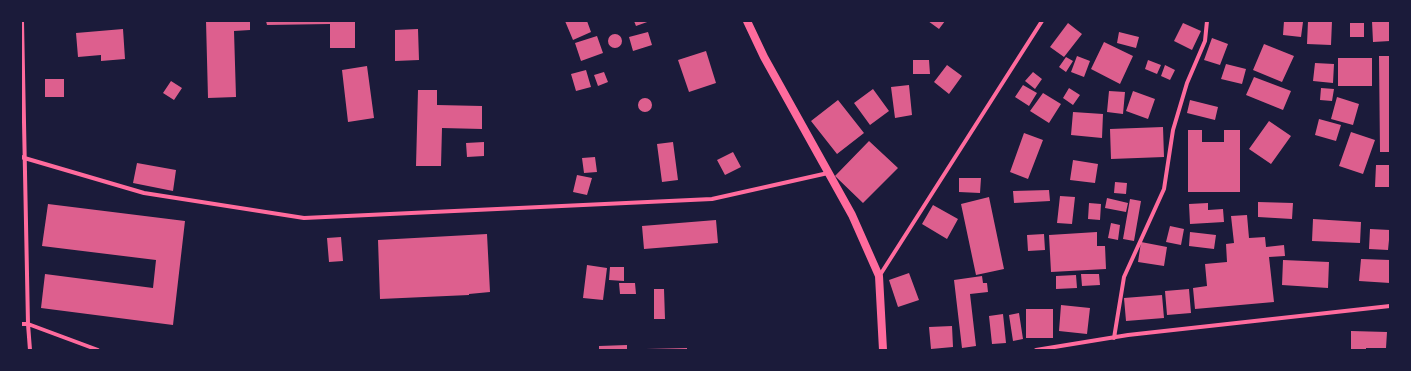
<!DOCTYPE html>
<html>
<head>
<meta charset="utf-8">
<style>
	body { margin:0 }
	#map { position:relative; width:1411px; height:371px; overflow:hidden; background:#1b1b3a; font-family:Bitter,serif }
	canvas { display:block }
	.frame { position:absolute; inset:0; border:22px solid #1b1b3a; pointer-events:none }
</style>
</head>
<body>
<div id="map">
<canvas width="1411" height="371"></canvas>
<div class="frame"></div>
</div>
<script>
const ctx = document.querySelector('canvas').getContext('2d');
ctx.lineJoin = 'round';
function paint(path, color) {
  ctx.fillStyle = color;
  ctx.fill(path, 'evenodd');
}
function trace(path, color, width, dash) {
  ctx.strokeStyle = color;
  ctx.lineWidth = width;
  ctx.lineCap = dash ? 'butt' : 'round';
  ctx.setLineDash(dash || []);
  ctx.stroke(path);
}
paint(new Path2D(`
	M206,21H250V30L234,31L236,97L208,98Z
	M266,21H355V48H330V24L267,25Z
	M565,21H587L591,32L573,40Z
	M634,21H650L636,26Z
	M928,21H945L939,29Z
	M1284,21L1303,22L1301,37L1283,35Z
	M1308,21H1332L1331,45L1307,44Z
	M1372,21H1390V41L1373,42Z
	M1068,23L1082,34L1064,57L1050,47Z
	M1183,23L1201,31L1192,50L1174,41Z
	M1350,23H1364V37H1350Z
	M123,29L125,59L101,61V55L78,57L76,33Z
	M418,29L419,60L395,61V30Z
	M648,32L652,45L633,51L629,37Z
	M1119,32L1139,37L1136,48L1117,43Z
	M608 41a7 7 0 1 1 14 0a7 7 0 1 1-14 0Z
	M597,36L603,53L581,61L575,43Z
	M1212,38L1228,44L1220,65L1204,60Z
	M1104,42L1133,56L1120,84L1091,69Z
	M1264,44L1294,56L1282,82L1253,70Z
	M706,51L716,83L689,92L678,60Z
	M1077,56L1090,61L1084,77L1071,72Z
	M1379,56H1390V152H1380Z
	M1066,57L1073,61L1066,72L1059,67Z
	M1338,58H1372V86H1338Z
	M913,60H929L930,74H913Z
	M1148,60L1161,65L1157,74L1145,69Z
	M1315,63L1334,64L1333,83L1313,81Z
	M1226,64L1246,69L1242,84L1221,79Z
	M947,65L962,76L949,94L934,82Z
	M1165,65L1175,70L1170,80L1161,76Z
	M367,66L374,118L348,122L342,70Z
	M586,70L591,87L576,91L571,74Z
	M604,72L608,82L598,86L594,75Z
	M1033,72L1042,79L1035,89L1025,81Z
	M1254,77L1291,91L1283,110L1246,95Z
	M45,79H64V97H45Z
	M171,81L182,88L174,100L163,93Z
	M909,85L912,115L895,118L891,87Z
	M1023,85L1037,93L1029,106L1015,97Z
	M1069,88L1080,95L1073,105L1063,98Z
	M1321,88L1334,89L1332,101L1320,100Z
	M873,89L889,111L870,125L854,103Z
	M418,90H437V105L482,106V129L442,128L441,166H416Z
	M1109,91L1125,92L1123,114L1107,112Z
	M1133,91L1155,99L1148,119L1126,111Z
	M1043,93L1061,104L1049,123L1030,111Z
	M1337,97L1359,104L1353,125L1331,119Z
	M638 105a7 7 0 1 1 14 0a7 7 0 1 1-14 0Z
	M838,100L864,133L837,154L811,121Z
	M1190,100L1218,107L1215,120L1187,113Z
	M1073,112L1103,114L1102,138L1071,135Z
	M1319,119L1341,125L1336,141L1315,135Z
	M1269,121L1291,136L1271,164L1249,149Z
	M1163,127L1164,157L1111,159L1110,129Z
	M1188,130H1202V142H1224V130H1240V192H1188Z
	M1351,132L1375,140L1363,174L1339,166Z
	M1024,133L1043,140L1028,179L1010,172Z
	M869,141L898,168L863,203L835,176Z
	M484,142V156L467,157L466,143Z
	M673,142L678,180L662,182L657,144Z
	M733,152L741,167L725,175L717,160Z
	M595,157L597,172L584,173L582,158Z
	M1073,160L1098,164L1095,183L1070,180Z
	M137,163L176,170L173,191L133,183Z
	M1376,165H1390V187H1375Z
	M577,175L592,178L587,195L573,192Z
	M959,178H981L980,193L959,192Z
	M1115,182L1127,183L1126,194L1114,193Z
	M1049,190L1050,201L1014,203L1013,191Z
	M1060,196L1075,197L1072,224L1057,223Z
	M989,197L1004,269L976,275L961,204Z
	M1107,198L1128,203L1126,212L1105,208Z
	M1130,199L1141,201L1134,241L1123,239Z
	M1258,202L1293,203L1292,219L1258,217Z
	M1089,203L1101,204L1100,220L1088,219Z
	M1208,203V210L1223,209L1224,222L1190,224L1189,204Z
	M48,204L185,221L173,325L41,308L45,274L153,288L156,260L42,246Z
	M933,205L958,219L947,239L922,224Z
	M1247,215L1249,238L1265,237L1266,247L1284,245L1285,256L1269,257L1274,302L1195,309L1193,288L1207,286L1205,264L1227,262L1226,244L1234,243L1231,216Z
	M1313,219L1361,222L1360,243L1312,241Z
	M716,220L718,243L644,249L642,226Z
	M1111,223L1120,225L1118,240L1108,238Z
	M1170,226L1184,229L1181,245L1166,242Z
	M1370,229L1390,230L1388,250L1369,249Z
	M1097,232V246H1105L1106,269L1051,272L1049,235Z
	M1190,232L1216,235L1214,249L1189,246Z
	M487,234L490,292L469,294V295L380,299L378,240Z
	M1044,234L1045,250L1028,251L1027,235Z
	M341,237L343,261L329,262L327,238Z
	M1141,242L1167,247L1164,266L1138,262Z
	M1361,259L1390,260V283L1359,281Z
	M1283,260L1329,262L1328,288L1282,285Z
	M587,265L607,268L603,300L583,298Z
	M610,267H624V281L609,280Z
	M909,273L919,300L898,307L889,280Z
	M1081,274H1099L1100,285L1082,286Z
	M1076,275L1077,288L1056,289V276Z
	M982,276L983,283H987L988,292L970,294L976,346L962,348L954,280Z
	M619,283H635L636,294H620Z
	M654,289H664L665,319H654Z
	M1189,289L1191,313L1167,315L1165,291Z
	M1162,295L1164,318L1126,321L1124,298Z
	M1061,305L1090,308L1087,334L1059,331Z
	M1026,309H1053V338H1026Z
	M1019,313L1023,339L1013,341L1009,315Z
	M1003,314L1006,343L992,344L989,316Z
	M952,326L953,347L931,349L929,327Z
	M1351,331L1387,332L1386,348H1366V350H1351Z
	M627,345V350H599V346Z
	M687,348V350H646V349Z`), '#dd5f8e');
trace(new Path2D(`
	M22,21L28,324L30,350
	M21,157L144,193L304,218L712,199L828,173
	M880,275L1042,21
	M21,324H28L98,350
	M1114,338L1124,277L1164,189L1173,130L1187,83L1205,41L1207,21
	M1036,350L1128,335L1390,306`), '#ff6b9d', 4);
trace(new Path2D(`
	M747,21L764,57L852,215L879,276L883,350`), '#ff6b9d', 8);
</script>
</body>
</html>
